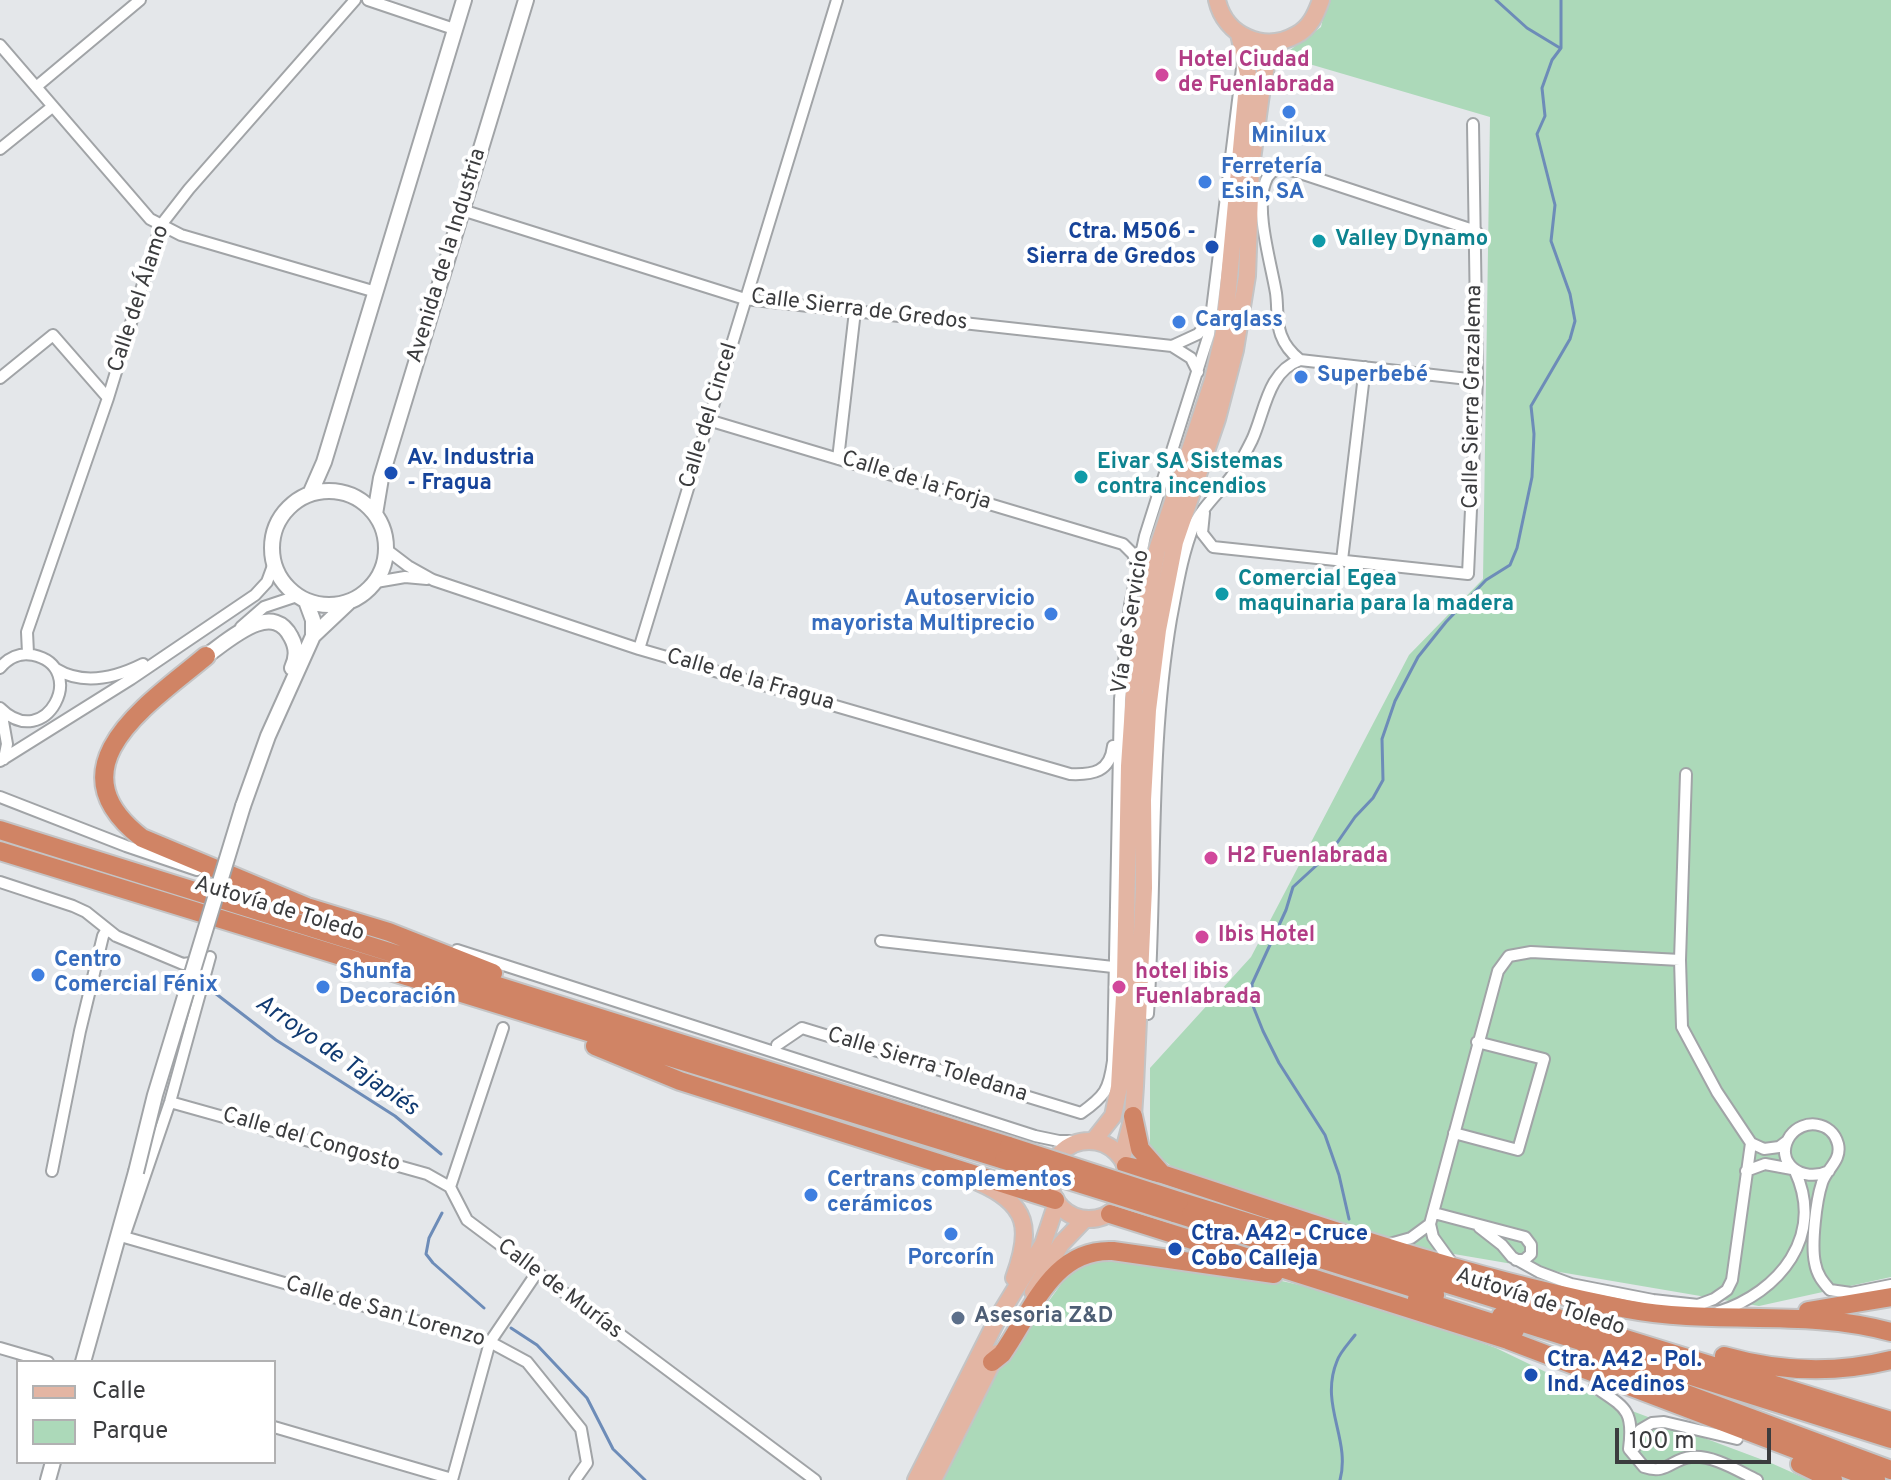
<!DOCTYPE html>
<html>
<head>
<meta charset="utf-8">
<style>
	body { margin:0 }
	#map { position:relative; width:1891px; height:1480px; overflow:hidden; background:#e4e7ea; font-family:Overpass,sans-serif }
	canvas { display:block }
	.legend { position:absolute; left:16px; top:1360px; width:260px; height:104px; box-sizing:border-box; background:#fff; border:2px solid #b1b1b2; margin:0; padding:10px 14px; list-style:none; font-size:24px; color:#3b3c3e }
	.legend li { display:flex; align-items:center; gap:16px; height:40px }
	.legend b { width:40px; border:2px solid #b1b1b2 }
	.scale { position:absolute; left:1615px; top:1428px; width:156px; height:36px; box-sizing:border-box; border:4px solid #3b3c3e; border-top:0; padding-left:10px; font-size:24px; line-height:28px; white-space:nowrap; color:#3b3c3e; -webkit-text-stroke:6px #fff; paint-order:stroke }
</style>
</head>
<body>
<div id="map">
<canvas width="1891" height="1480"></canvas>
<ul class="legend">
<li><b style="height:10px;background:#e3b5a3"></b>Calle</li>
<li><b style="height:22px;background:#acd9b9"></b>Parque</li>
</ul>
<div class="scale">100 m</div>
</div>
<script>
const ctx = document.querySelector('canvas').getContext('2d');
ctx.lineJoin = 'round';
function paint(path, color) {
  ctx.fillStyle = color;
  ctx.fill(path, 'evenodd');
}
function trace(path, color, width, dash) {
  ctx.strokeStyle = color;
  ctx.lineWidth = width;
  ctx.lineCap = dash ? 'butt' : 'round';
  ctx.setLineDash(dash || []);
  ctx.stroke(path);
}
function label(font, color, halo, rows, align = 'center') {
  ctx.font = font + ' Overpass,sans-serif';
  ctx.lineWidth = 8;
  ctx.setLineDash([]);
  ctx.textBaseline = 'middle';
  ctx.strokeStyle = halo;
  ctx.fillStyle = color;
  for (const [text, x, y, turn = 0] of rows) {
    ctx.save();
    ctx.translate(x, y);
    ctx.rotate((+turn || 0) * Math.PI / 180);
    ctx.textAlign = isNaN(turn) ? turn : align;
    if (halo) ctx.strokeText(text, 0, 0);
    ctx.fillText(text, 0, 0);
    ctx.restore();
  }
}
paint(new Path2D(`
	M1327,0H1891V1277L1759,1306L1407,1246L1175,1169L1150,1150V1068L1251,957L1409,655L1483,579L1490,117L1282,56L1321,27Z
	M1101,1258L1273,1279L1361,1299L1496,1348L1608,1402L1771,1463L1809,1480H939L996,1374L1072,1269Z`), '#acd9b9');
trace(new Path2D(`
	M1496,0L1527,28L1560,48
	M211,990L276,1040L395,1116L441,1154
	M442,1213L429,1238L426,1254L433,1263L484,1308
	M1349,1219L1339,1175L1325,1135L1279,1063L1263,1031L1253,1006L1252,984L1286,910L1293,887L1330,853L1355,817L1373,798L1383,780L1382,739L1395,701L1418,657L1446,622L1486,580L1510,565L1517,548L1532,477L1534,434L1531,406L1570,339L1575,321L1570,294L1551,241L1555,205L1537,134L1545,116L1542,88L1552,60L1561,48V0
	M511,1328L537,1345L587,1398L613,1449L645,1480
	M1340,1480C1351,1439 1319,1405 1337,1361C1340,1352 1349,1343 1355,1335`), '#6d8cb8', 3);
const street = new Path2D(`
	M368,0L454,29
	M0,45L150,219L181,235L376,292
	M36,87L140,0
	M0,149L52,107
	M462,210L745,299L1172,346L1198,334L1210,320
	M1172,346L1191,358L1198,372
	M1300,360C1291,353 1285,346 1281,335C1276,322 1278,307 1276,293C1271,263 1255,211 1265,183C1268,173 1273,171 1282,167L1476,231
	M0,378L53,335L108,398
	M708,420L1123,544L1133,554L1138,568
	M838,459L855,311
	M1204,513L1202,533L1213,547L1468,574L1477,380L1473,124
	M387,550L408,566L433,580L639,649L1070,774C1093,775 1110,772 1113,746
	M1342,560L1365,367
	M376,582L405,577L427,579
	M241,627L264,607L297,596
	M639,649L837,0
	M28,653L27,632L108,398L161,225L189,189L355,0
	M0,668C8,658 20,652 33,655C90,667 46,754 0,708
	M56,669C84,686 115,678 143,664
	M1,710L7,744L4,759
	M0,761L131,679L255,595L267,582L274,563
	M1686,774L1680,960L1682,1027L1717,1092L1751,1143L1764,1149L1779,1147L1787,1141
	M0,797L126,846L197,870
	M0,882L73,906L86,912L116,936L183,964L198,962
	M881,941L1113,967
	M457,950L1035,1136L1059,1141H1081
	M1148,1014C1157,882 1149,750 1171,619C1177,588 1182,554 1194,525C1202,507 1219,493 1231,477C1239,466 1246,452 1252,440C1265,412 1267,372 1300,360L1477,380
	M503,1028L450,1187L467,1220L815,1480
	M777,1045L802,1028L1081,1113C1105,1096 1109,1090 1113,1061L1120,699L1130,605L1145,536L1209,334L1243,60
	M170,1102L427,1174L450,1187
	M1454,1133L1518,1150L1544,1059L1477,1042
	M52,1171L80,1031L103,936L107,929
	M1746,1171L1765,1164L1792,1169
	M1829,1171C1802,1184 1773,1162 1790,1136C1803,1118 1832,1121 1838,1144C1842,1161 1826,1169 1822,1183C1816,1201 1811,1245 1815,1263C1817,1275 1823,1282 1830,1290L1851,1293L1891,1285
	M1434,1213L1525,1237L1531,1245V1254L1524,1260H1516
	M1479,1227L1502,1245L1512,1257L1539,1272L1571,1284L1653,1300L1698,1305L1714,1299L1727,1290L1732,1280L1751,1143
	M125,1234L170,1102L210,957
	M124,1237L490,1342L527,1362L581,1429L587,1463L575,1480
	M1386,1245L1411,1238L1430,1224
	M1454,1266L1433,1237L1430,1224L1498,971L1509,956L1531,952L1680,960
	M1718,1312C1780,1292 1825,1236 1795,1171
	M0,1348L48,1362
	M1595,1387C1626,1408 1634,1410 1629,1449L1644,1467C1667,1475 1671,1459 1691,1457C1714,1455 1738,1471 1757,1480
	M274,1427L452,1479
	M1635,1447L1640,1430L1652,1423L1664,1422L1737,1439
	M452,1480L490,1342L536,1274`);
const secondary = new Path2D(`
	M272 548a57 57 0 1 1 114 0a57 57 0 1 1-114 0Z
	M310,494L324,462L464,0
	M375,514L381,478L526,0
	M306,601L313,620V636
	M206,656C228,641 272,599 291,637C297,648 297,657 292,668
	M243,806L268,736L313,636L348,603
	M83,1362L136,1172
	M48,1480L53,1462`);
const primary = new Path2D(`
	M1217,0C1225,36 1264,53 1296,35C1310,28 1316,14 1321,0
	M1094,1140L1113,1116L1119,1087L1125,978L1129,766L1134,692L1144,619L1157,550L1213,380L1224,332L1248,74L1239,34
	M1050 1180a39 39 0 1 1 78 0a39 39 0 1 1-78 0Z
	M1122,1158L1133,1116L1135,1086L1144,888L1143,800L1148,710L1158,630L1175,542L1217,419L1235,350L1247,276L1251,167L1261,94L1267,61L1279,43
	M978,1182C1029,1204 1032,1229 1014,1278
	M1033,1292L1061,1244L1085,1219
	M916,1480L999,1316L1043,1244L1057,1202
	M933,1480L997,1353`);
const highway = new Path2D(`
	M206,656C150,703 49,766 142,838L307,907L389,932L493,973
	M0,830L1009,1146
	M0,851L1004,1160
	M595,1046L680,1081L1055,1200
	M1133,1116L1140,1149L1162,1174
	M1126,1166L1162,1174C1315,1224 1468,1279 1627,1309C1714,1326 1805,1308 1891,1332
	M1179,1201L1891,1421
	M1174,1213L1435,1295
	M1110,1214L1508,1340L1876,1480
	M1417,1299L1515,1330
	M1808,1311L1891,1297
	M1501,1316L1891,1439
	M1584,1356L1891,1470
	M1724,1356C1780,1372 1835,1374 1891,1360
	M992,1362L1002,1354C1032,1312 1052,1248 1113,1251L1274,1274
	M1800,1464L1833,1480`);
trace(street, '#a1a4a7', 14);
trace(secondary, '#a1a4a7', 18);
trace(primary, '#c4c4c5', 20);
trace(highway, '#c4c4c5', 22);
trace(street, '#fff', 10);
trace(secondary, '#fff', 14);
trace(primary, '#e3b5a3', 16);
trace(highway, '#d08465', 18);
const secondaryBridge = new Path2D(`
	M136,1172L155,1095L243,806`);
const highwayBridge = new Path2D(`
	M1009,1146L1179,1201
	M1004,1160L1174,1213`);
trace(secondaryBridge, '#a1a4a7', 18, []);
trace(highwayBridge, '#c4c4c5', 22, []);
trace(secondaryBridge, '#fff', 14);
trace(highwayBridge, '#d08465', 18);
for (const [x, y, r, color] of [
	[1162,75,8,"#d1479c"],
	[1289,112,8,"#3f7fe0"],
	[1205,182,8,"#3f7fe0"],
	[1319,241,8,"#0f9aa8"],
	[1212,247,8,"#1a4fb4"],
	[1179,322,8,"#3f7fe0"],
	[1301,377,8,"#3f7fe0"],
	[391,473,8,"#1a4fb4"],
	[1081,477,8,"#0f9aa8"],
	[1222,594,8,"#0f9aa8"],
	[1051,614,8,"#3f7fe0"],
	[1211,858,8,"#d1479c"],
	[1202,937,8,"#d1479c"],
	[38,975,8,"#3f7fe0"],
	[323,987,8,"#3f7fe0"],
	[1119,987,8,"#d1479c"],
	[811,1195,8,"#3f7fe0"],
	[951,1234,8,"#3f7fe0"],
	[1175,1249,8,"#1a4fb4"],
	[958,1318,8,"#5c6f8a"],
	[1531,1375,8,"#1a4fb4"]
]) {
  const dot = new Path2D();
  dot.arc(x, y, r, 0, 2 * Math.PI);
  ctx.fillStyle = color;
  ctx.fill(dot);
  trace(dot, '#fff', 3);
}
label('bold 22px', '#b23c85', '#fff', [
	["Hotel Ciudad",1178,62],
	["de Fuenlabrada",1178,87],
	["H2 Fuenlabrada",1227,858],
	["Ibis Hotel",1218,937],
	["hotel ibis",1135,974],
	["Fuenlabrada",1135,999]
], 'left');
label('bold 22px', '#366cbe', '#fff', [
	["Minilux",1289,138,"center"],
	["Ferretería",1221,169],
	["Esin, SA",1221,194],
	["Carglass",1195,322],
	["Superbebé",1317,377],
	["Autoservicio",1035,601,"right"],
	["mayorista Multiprecio",1035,626,"right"],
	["Centro",54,962],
	["Comercial Fénix",54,987],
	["Shunfa",339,974],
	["Decoración",339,999],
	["Certrans complementos",827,1182],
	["cerámicos",827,1207],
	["Porcorín",951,1260,"center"]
], 'left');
label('bold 22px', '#164399', '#fff', [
	["Ctra. M506 -",1196,234,"right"],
	["Sierra de Gredos",1196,259,"right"],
	["Av. Industria",407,460],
	["- Fragua",407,485],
	["Ctra. A42 - Cruce",1191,1236],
	["Cobo Calleja",1191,1261],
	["Ctra. A42 - Pol.",1547,1362],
	["Ind. Acedinos",1547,1387]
], 'left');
label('bold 22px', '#0d838f', '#fff', [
	["Valley Dynamo",1335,241],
	["Eivar SA Sistemas",1097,464],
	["contra incendios",1097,489],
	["Comercial Egea",1238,581],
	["maquinaria para la madera",1238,606]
], 'left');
label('22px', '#3b3c3e', '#fff', [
	["Avenida de la Industria",448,256,-73],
	["Calle del Álamo",140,299,-72],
	["Calle Sierra de Gredos",859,311,7],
	["Calle Sierra Grazalema",1474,397,-89],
	["Calle del Cincel",710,416,-73],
	["Calle de la Forja",916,482,17],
	["Vía de Servicio",1132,622,-81],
	["Calle de la Fragua",750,681,16],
	["Autovía de Toledo",279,910,17],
	["Calle Sierra Toledana",927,1066,17],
	["Calle del Congosto",311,1141,16],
	["Calle de Murías",559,1290,37],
	["Autovía de Toledo",1540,1303,18],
	["Calle de San Lorenzo",385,1313,16]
]);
label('bold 22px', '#4e5e75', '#fff', [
	["Asesoria Z&D",974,1318]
], 'left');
label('italic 24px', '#103a71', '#fff', [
	["Arroyo de Tajapiés",336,1057,35]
]);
</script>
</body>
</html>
